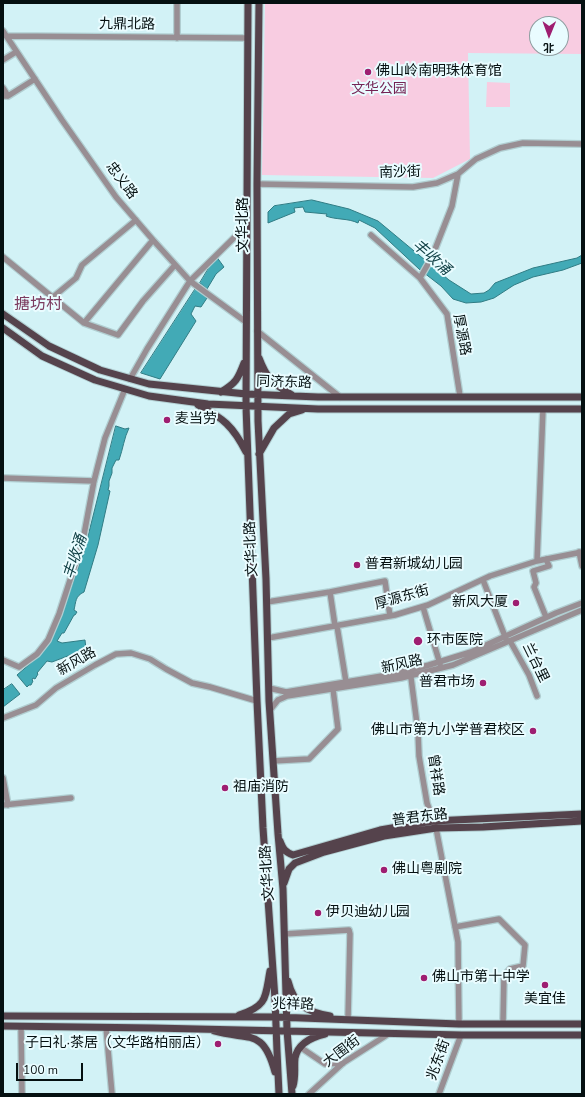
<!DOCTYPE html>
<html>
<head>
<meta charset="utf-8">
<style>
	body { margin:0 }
	#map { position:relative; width:585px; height:1097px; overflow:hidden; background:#d2f2f6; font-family:"Nunito Sans","Noto Sans SC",sans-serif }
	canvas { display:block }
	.frame { position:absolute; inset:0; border:4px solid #051011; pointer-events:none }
	.north { position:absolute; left:529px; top:16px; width:40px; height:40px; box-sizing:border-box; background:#e9fcff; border:1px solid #8e9ea0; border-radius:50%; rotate:181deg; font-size:11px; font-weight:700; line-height:16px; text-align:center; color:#051011 }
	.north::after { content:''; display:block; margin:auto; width:14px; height:18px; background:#9e1e71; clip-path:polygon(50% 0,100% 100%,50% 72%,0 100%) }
	.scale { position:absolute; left:16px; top:1063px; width:67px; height:18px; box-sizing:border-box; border:2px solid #051011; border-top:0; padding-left:5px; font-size:12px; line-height:14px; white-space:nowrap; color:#051011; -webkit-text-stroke:3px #e9fcff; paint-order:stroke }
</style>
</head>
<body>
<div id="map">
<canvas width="585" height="1097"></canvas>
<div class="frame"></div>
<div class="north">北</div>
<div class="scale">100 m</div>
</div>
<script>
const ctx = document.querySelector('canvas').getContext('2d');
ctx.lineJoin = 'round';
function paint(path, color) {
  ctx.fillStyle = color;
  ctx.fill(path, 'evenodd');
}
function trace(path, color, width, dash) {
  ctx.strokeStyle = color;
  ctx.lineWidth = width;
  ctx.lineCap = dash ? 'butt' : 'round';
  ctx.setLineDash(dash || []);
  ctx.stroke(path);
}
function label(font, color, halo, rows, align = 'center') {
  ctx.font = font + ' "Nunito Sans","Noto Sans SC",sans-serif';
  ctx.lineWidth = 4;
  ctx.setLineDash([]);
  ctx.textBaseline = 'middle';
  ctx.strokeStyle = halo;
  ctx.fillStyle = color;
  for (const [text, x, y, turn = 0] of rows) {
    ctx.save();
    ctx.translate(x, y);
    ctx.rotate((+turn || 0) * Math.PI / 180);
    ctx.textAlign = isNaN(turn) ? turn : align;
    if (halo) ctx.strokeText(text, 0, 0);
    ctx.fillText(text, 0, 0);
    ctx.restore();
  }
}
paint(new Path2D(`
	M265,3H582V54L468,53L470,159L433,178L262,175ZM537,24H561V48H537Z
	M487,82L510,83V107H486Z`), '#f8cce1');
const water = new Path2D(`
	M312,200L349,209L378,221L449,280L471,294L484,293L489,290L495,283L533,268L577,258L582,255V263L563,270L533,277L514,285L494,298L481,302L466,303L453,299L441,286L419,269L375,228L359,220L358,223C348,218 336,220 326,216L327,214L305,212L303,207L294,208L295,212L268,223V212L274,206Z
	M216,256L224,267L216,274L207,289L200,283Z
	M196,288L207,298L201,307L195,306L191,314L196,321L160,379L141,373Z
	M116,426L125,429L129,428C124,438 123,449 119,460H116L112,468V473L109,481V486L108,490L110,491L98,545L84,592C75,596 76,602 74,610L77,612L75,615H74L64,633H62L57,641L62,643L85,640L86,649L52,662L47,661L37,673L38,674L35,679L33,678L32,680L33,681L31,685H29L27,687L17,675L40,655L48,644L55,631L84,552Z
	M12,684L20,694L3,707V690Z`);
paint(water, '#42aab6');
trace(water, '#307c84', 1);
const minor = new Path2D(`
	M3,31L62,120L116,197L153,240L190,281L246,322
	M6,36L247,38
	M177,38V3
	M3,60L16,52
	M3,88L8,96
	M3,96H8L35,79
	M257,184L413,187L437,183L458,174L476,159L500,148L523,143L582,144
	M371,235L420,278L447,314L460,396
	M3,257L84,323L118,335L143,301L175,265
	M420,278L432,257L452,206L458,174
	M53,297L76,278L82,265L136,220
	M84,323L153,240
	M257,331L340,397
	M130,379L147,349L190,281L247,225
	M3,478L94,481
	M579,552L582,566
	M537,561L543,409
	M483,580L506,639
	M330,592L335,626
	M267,602L330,592L385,581L390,616
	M423,607L440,664
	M546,617L534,587L536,583L533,571L549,566L546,559
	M337,626L346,682
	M268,638L395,615L428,605L490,576L537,561L582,552
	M510,641L529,675L537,696
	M3,660L19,667L37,654L48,640L59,614L83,540L94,481L105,438L125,389
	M410,670L418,732L419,756L427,803L436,828L458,942L459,1024
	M269,688L286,692L394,674L429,665L471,652L556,613L582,603
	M270,710L278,700L287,696L401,678L453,665L582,610
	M3,718L36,705L56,688L95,665L116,654L131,653L150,659L166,669L192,683L210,687L257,701
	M273,761L309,759L338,729L333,689
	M3,778L8,805
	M3,805L71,798
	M455,927L499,919L525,945L523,966L510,969L504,976L503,1023
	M284,934L349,930L350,934L348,1018
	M21,1026L22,1094
	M106,1027L112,1094
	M300,1047L325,1064L343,1063
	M309,1094L343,1063L390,1033
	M439,1094L461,1035`);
const major = new Path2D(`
	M248,3L246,406L257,701L263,828L275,999L277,1051L279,1094
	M259,3L257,184L258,421L266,579L269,701L278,834L283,889L287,1030L292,1094
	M3,314L49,346L100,370L149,384L246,394L318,397H582
	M3,328L42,356L95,380L149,396L208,404L318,409H582
	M259,358C267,379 272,383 292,395
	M221,392C236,383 238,379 244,363
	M198,405C223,418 233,426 246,452
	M259,454L274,428L289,414L302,410
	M280,841C283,849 285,852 293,855L380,830L433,821L582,814
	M284,883L289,869L295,863L324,852L384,836L436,828L483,827L582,821
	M288,981C294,1005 307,1012 330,1016
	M239,1015C268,1006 265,997 270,971
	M3,1016L276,1017L459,1024H582
	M3,1026L153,1028L461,1035H582
	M214,1031C249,1041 263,1027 275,1072
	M293,1086C296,1076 294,1067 295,1058C298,1043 312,1037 325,1034`);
trace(minor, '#b1ced1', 8);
trace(major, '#b1ced1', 9);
trace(minor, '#988e93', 5.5);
trace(major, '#55434c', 7);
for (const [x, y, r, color] of [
	[368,72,4,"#9e1e71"],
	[167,420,4,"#9e1e71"],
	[357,565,4,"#9e1e71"],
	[516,603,4,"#9e1e71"],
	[418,641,5,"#9e1e71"],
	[483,683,4,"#9e1e71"],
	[533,731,4,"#9e1e71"],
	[225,788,4,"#9e1e71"],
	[384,870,4,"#9e1e71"],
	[318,913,4,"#9e1e71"],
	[424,978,4,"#9e1e71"],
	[545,985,4,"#9e1e71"],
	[218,1044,4,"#9e1e71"]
]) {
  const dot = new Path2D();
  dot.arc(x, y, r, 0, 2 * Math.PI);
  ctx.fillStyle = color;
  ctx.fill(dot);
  trace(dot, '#e9fcff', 1.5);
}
label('14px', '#051011', '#e9fcff', [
	["九鼎北路",127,25,1],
	["南沙街",400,173,-2],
	["忠义路",121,181,53],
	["文华北路",244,225,-90],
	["厚源路",461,335,79],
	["同济东路",284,383,2],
	["文华北路",252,549,-93],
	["厚源东街",402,598,-16],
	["新风路",77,662,-30],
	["兰台里",535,663,64],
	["新风路",402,665,-12],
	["曾祥路",435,775,81],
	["普君东路",420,818,-7],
	["文华北路",268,873,-94],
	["兆祥路",293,1005,2],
	["大围街",342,1052,-37],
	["兆东街",439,1060,-70]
]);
label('14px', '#051011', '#e9fcff', [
	["佛山岭南明珠体育馆",376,72],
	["麦当劳",175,420],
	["普君新城幼儿园",365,565],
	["新风大厦",508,603,"right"],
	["环市医院",427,641],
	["普君市场",475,683,"right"],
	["佛山市第九小学普君校区",525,731,"right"],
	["祖庙消防",233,788],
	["佛山粤剧院",392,870],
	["伊贝迪幼儿园",326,913],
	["佛山市第十中学",432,978],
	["美宜佳",545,1000,"center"],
	["子曰礼·茶居（文华路柏丽店）",210,1044,"right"]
], 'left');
label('14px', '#752455', '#e9fcff', [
	["文华公园",379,90]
]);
label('italic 15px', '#134247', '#e9fcff', [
	["丰收涌",431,258,41],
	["丰收涌",76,557,-72]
]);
label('16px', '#7c3c60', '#e9fcff', [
	["搪坊村",38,305]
]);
</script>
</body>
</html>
